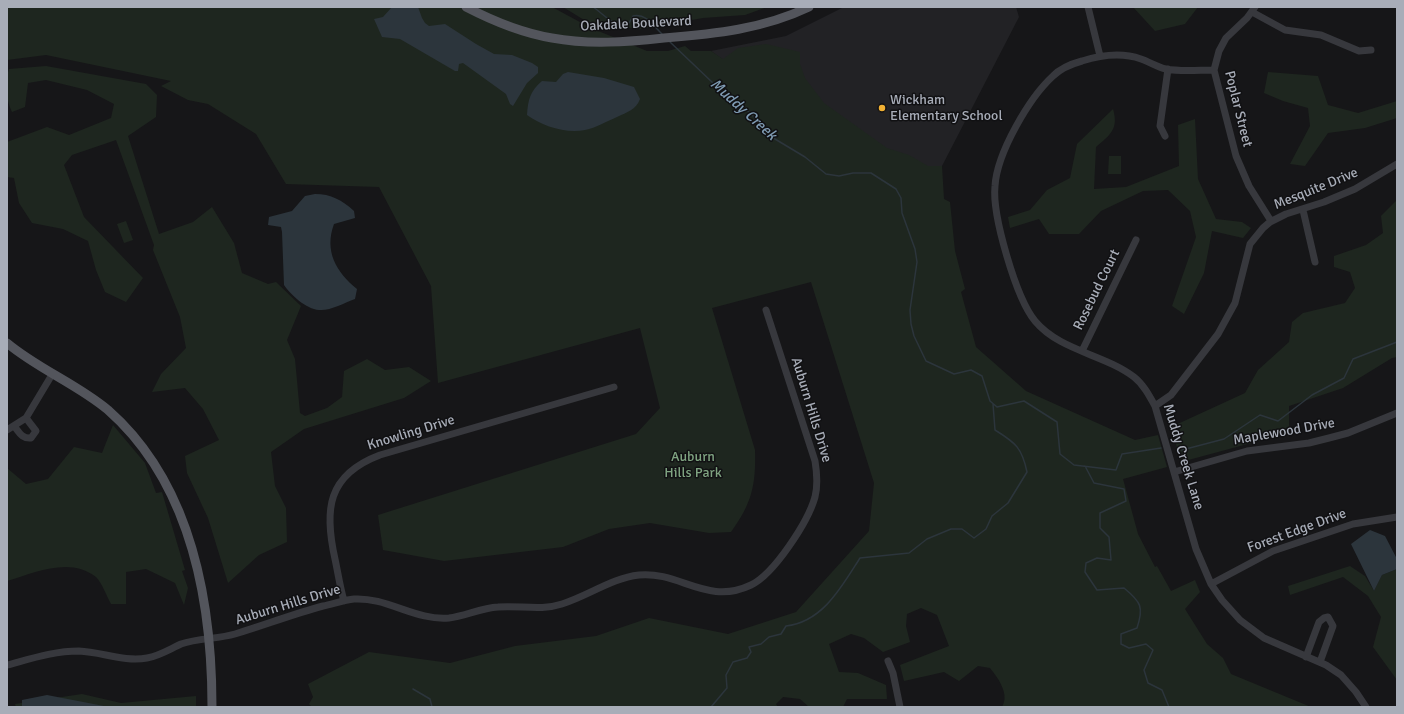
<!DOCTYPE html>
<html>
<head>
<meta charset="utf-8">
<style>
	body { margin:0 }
	#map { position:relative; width:1404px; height:714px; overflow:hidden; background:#161618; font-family:Signika,sans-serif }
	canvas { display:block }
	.frame { position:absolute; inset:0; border:8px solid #a8adb8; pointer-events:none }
</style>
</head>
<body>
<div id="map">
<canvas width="1404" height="714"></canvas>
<div class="frame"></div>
</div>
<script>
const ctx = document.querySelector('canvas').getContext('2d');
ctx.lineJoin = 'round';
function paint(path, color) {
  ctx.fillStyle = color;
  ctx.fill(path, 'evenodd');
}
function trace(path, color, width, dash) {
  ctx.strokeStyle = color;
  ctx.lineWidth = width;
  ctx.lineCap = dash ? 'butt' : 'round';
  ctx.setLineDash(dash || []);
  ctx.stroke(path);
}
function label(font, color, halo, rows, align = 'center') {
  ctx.font = font + ' Signika,sans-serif';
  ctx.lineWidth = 3;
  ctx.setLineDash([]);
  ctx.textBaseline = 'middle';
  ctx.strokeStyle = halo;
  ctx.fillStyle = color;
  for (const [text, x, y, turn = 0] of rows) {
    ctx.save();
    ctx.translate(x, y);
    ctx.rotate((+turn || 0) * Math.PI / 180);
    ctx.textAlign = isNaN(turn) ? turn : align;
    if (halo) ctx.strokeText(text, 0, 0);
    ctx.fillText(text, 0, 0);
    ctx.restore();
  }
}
paint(new Path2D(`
	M844,7H1016L1019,17L942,166H873L711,51L786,36Z`), '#222225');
paint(new Path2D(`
	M7,7H552L591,28L647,51H668L685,46L691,51H711L723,59L738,48L766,44L800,52V64L805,78L824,103L887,148L909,155L928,166H942L944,199L950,202L955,251L965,289L961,292L976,347L1026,391L1135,440L1158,435L1167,467L1123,479L1138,534L1155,567L1157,566L1171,591L1195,580L1200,592L1185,609L1207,644L1223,658L1231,674L1311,707H1002C1010,694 998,678 990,668L978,666L959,681L944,672L904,681L900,665L949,646L937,615L921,608L907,614L906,626L910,642L883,652L864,638L851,634L829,644L839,672L858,673L886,685L887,699H847L843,707H809L800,699L783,697L776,704L778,707H312L309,704L313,697L308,684L369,652L450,663L515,646L596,636L649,618L728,634L796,612L869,531L874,483L811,282L712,308L755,450C756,485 752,503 731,532L709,533L650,523L609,529L563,547L444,561L383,550L378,515L636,434L660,408L640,328L438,383L431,286L379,187L286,184L256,134L208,104L188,100L161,86L171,81L46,55L7,60Z
	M563,7H767L745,15L703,18L640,29L589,23Z
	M1133,7H1198L1185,24L1155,31Z
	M46,66L146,84L157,95L156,117L128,136L159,234L193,222L212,207L234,243L242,273L268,284L276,282L301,306L287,340L295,359L300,413L305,416L327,408L342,397L344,371L367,359L385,370L409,367L431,381L404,398L304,429L271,452L275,486L286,508L287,542L259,555L228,583L208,518L187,473L185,456L219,440L203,409L185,388L152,392L161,374L186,348L180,317L153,250L154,245L116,140L72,155L64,165L84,217L143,278L126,302L105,292L96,270L88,241L63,229L32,223L19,203L14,178L7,177V142L47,127L69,135L111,118L114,104L87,90L46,80L28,83L25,107L12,112C6,100 4,81 9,69Z
	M1268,72L1318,76L1328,105L1358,113L1397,101V118L1365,128L1328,133L1305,166L1290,164L1310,126L1308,108L1283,101L1264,93Z
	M1113,109C1119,129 1110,135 1096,147L1094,189L1126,187L1179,166L1178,125L1195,119L1198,179L1216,219L1242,222L1251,228L1243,238L1212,231L1204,273L1184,314L1172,306L1196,237L1190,211L1168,190L1143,191L1101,211L1079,234H1049L1039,219L1010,228L1008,217L1030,210L1047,190L1070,178L1077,144Z
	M1109,156H1121V174H1108Z
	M1397,200V357L1392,358L1343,388L1289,406V425L1292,432L1181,462L1171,427L1245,393L1258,370L1289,342L1292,322L1303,313L1345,303L1355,288L1350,272L1334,267V256L1366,245L1383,233L1381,216Z
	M126,221L133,240L124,243L117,224Z
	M113,425L145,463L156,493L162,492L185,570L182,571L188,588L184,605L175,583L146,569L126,572V604H111C107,597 102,583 96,577C70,556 34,573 7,581V468L26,484L48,479L74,447L102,453Z
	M1350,566L1365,576L1374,591L1382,575L1397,569V680L1373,647L1381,617L1368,596L1343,577L1290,595L1288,586Z
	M82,694L121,703L196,696V707H16L15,704Z`), '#1e261f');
paint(new Path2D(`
	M392,7H418L422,18L425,23L429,26L445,24L476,44L494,54L512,55L532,63L538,67V73L527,83L513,106L510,104L506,94L463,63L459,64L458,71H455L400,39L382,37L374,19L383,17Z
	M568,72L604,78L634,87L640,99C636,110 627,112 617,117C607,121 596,128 585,130C566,134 542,126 527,115C528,100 530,91 542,81L556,82L563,74Z
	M315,194C331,194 342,200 354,211L355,218L334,224C324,251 336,272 357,289L355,299C344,303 330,311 319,310C306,309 291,295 284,285L282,232L281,227L268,225L269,217L292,211L305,196Z
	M1370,530L1385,536L1397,559V569L1382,575L1374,591L1351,544Z
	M47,695L109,707H22V700Z`), '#2c353c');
trace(new Path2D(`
	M593,7C605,15 613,27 628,25L633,16C647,13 654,27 663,35
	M670,42L713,83L734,98L753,116L765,133L805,157L826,174L839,176L853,173H871L896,189L901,198L902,213L915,249L917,262L910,310L911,324L914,336L926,361L954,374L971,370L982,376L990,401L997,407L1024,401L1057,422L1060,454L1074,465L1116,470L1122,454L1161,448
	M1182,450L1224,439L1260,415L1278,421L1312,395L1344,378L1353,359L1397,342
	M1085,466L1094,483L1124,489L1126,501L1100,513V528L1109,537L1111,560L1097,558L1086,563L1085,572L1097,590L1124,588C1141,602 1144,607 1137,628L1121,634V644L1129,648L1146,644L1153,650L1144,670L1148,683L1162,690L1169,707
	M413,689L430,699L432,707
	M711,707L727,688L726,675L733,662L747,658L751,652L749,647L761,644L769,637L781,634L786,626C823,622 842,586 860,558L909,553L927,539L951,529H962L974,538L986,529L992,516L1008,503L1027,472C1022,448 1016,443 995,430L993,404`), '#2c353c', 1.5);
trace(new Path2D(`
	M1088,7L1100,56
	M1255,7L1247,18L1226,38L1219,51L1214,70L1236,156L1249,186L1271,221
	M1252,12L1285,30L1321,35L1359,51L1371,50
	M1214,70C1199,70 1181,72 1166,69C1157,67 1150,62 1141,59C1121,52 1101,55 1082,61C1071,64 1061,68 1053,76C1029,98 997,153 995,186C992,215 1016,298 1035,321C1060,351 1104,354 1134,377C1143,384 1149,395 1155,406L1196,549L1211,584L1222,600L1240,620L1264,638L1326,665L1341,675L1356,692L1366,707
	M1165,136L1160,126L1168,69
	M1303,210L1315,262
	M1082,351L1136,240
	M1155,406L1171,395L1218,334L1235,303L1250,244L1263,228L1270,222L1286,214L1324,202L1355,189L1397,164
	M14,426C19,432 22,439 31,438L36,431L26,418
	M7,430L26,418L53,373
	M1174,472L1247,451L1309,443L1329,438L1348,433L1397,413
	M1211,584L1273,551L1353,524L1397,517
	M344,601C340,587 338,573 335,559C324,510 327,475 380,455L614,387
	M1306,657L1319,622L1324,618L1328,617L1333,626L1320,662
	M888,661L893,673L900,707
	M7,665C30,659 54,651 79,651C102,652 124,662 147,658C159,656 170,649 181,644C198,638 218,639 235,634C265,625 293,614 323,606C333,604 344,600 354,599C387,597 416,621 449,618C465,616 481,608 498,607C519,605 541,611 562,604C588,596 612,578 639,575C680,571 707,606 751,585C774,574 808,522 815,497C818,485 817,473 815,461L766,310`), '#37383d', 7);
trace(new Path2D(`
	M466,7C493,21 522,33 552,38C589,45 627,42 664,38C715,34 763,29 809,7
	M7,343C38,369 77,384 108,410C192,484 212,601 212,707`), '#53555c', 9);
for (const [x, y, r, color] of [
	[882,108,4,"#f2b134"]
]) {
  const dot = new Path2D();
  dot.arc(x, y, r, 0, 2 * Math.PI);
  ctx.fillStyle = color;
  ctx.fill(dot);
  trace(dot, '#111113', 1.5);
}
label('14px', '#a8adb8', '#111113', [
	["Oakdale Boulevard",636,24,-3],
	["Poplar Street",1238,109,76],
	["Mesquite Drive",1316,189,-22],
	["Rosebud Court",1097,290,-64],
	["Auburn Hills Drive",811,410,73],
	["Maplewood Drive",1284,432,-10],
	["Knowling Drive",411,433,-17],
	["Muddy Creek Lane",1183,457,73],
	["Forest Edge Drive",1297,531,-20],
	["Auburn Hills Drive",288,605,-17]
]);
label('14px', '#a8adb8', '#111113', [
	["Wickham",890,100],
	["Elementary School",890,116]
], 'left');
label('14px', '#7fa381', '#111113', [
	["Auburn",693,457],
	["Hills Park",693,473]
]);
label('italic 15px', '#7f9bb3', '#111113', [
	["Muddy Creek",743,110,42]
]);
</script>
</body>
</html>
